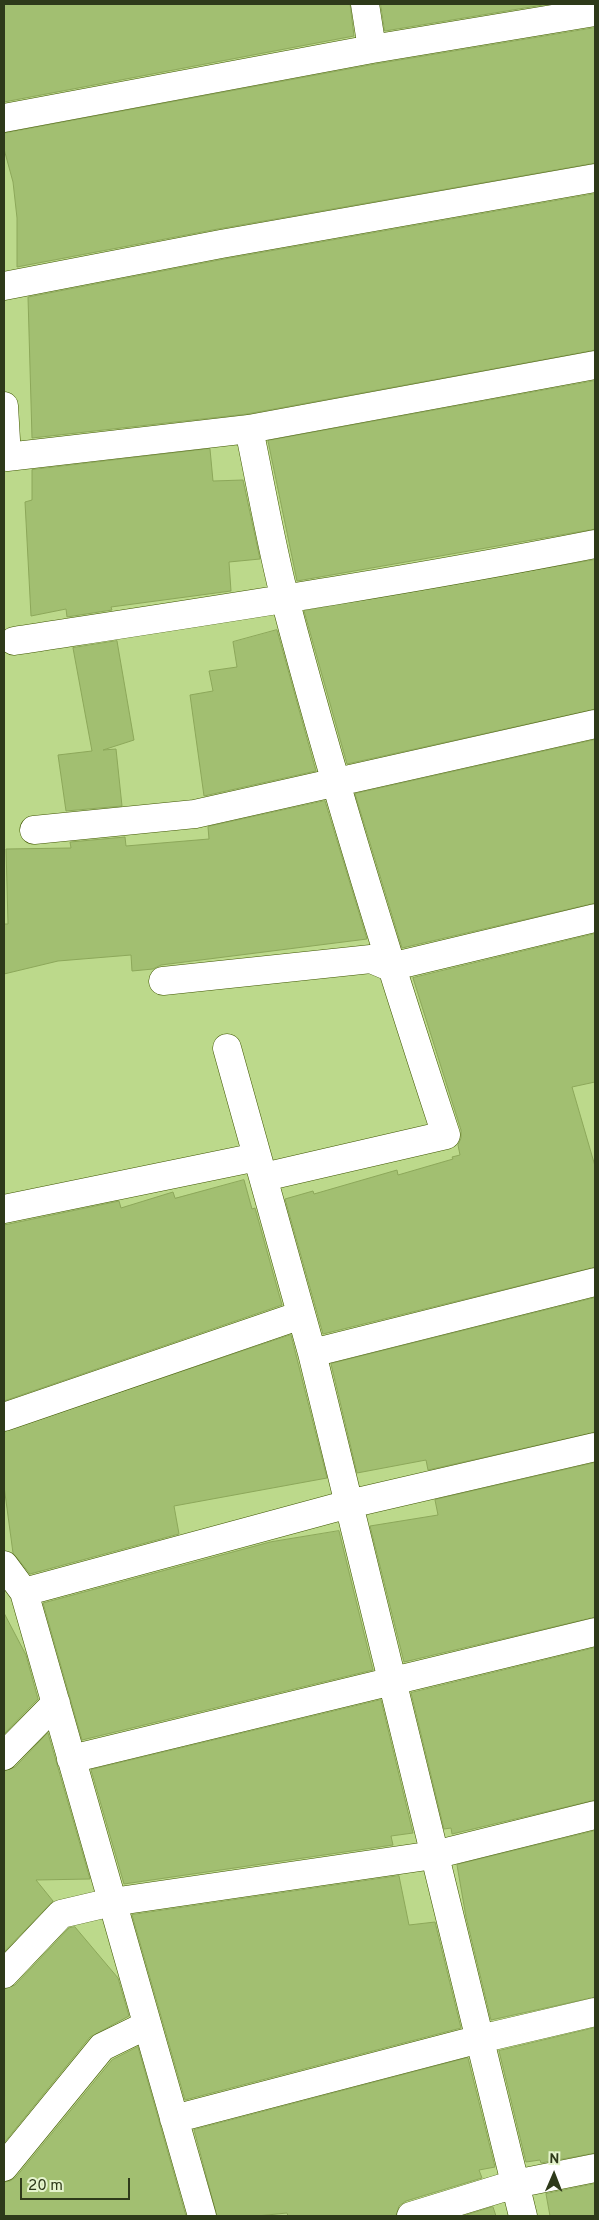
<!DOCTYPE html>
<html>
<head>
<meta charset="utf-8">
<style>
	body { margin:0 }
	#map { position:relative; width:599px; height:2220px; overflow:hidden; background:#bcd98b; font-family:Overpass,sans-serif }
	canvas { display:block }
	.frame { position:absolute; inset:0; border:5px solid #2e3a1a; pointer-events:none }
	.north { position:absolute; left:529px; top:2150px; width:50px; height:50px; -webkit-text-stroke:4px #e5f4cd; paint-order:stroke; rotate:1deg; font-size:14px; font-weight:700; line-height:20px; text-align:center; color:#2e3a1a }
	.north::after { content:''; display:block; margin:auto; width:18px; height:22px; background:#2e3a1a; clip-path:polygon(50% 0,100% 100%,50% 72%,0 100%) }
	.scale { position:absolute; left:20px; top:2178px; width:110px; height:22px; box-sizing:border-box; border:2px solid #2e3a1a; border-top:0; padding-left:6px; font-size:15px; line-height:18px; white-space:nowrap; color:#2e3a1a; -webkit-text-stroke:4px #e5f4cd; paint-order:stroke }
</style>
</head>
<body>
<div id="map">
<canvas width="599" height="2220"></canvas>
<div class="frame"></div>
<div class="north">N</div>
<div class="scale">20 m</div>
</div>
<script>
const ctx = document.querySelector('canvas').getContext('2d');
ctx.lineJoin = 'round';
function paint(path, color) {
  ctx.fillStyle = color;
  ctx.fill(path, 'evenodd');
}
function trace(path, color, width, dash) {
  ctx.strokeStyle = color;
  ctx.lineWidth = width;
  ctx.lineCap = dash ? 'butt' : 'round';
  ctx.setLineDash(dash || []);
  ctx.stroke(path);
}
const building = new Path2D(`
	M4,4H350L354,36L4,102Z
	M381,4H549L385,31Z
	M595,28V163L218,229L17,267V218L13,182L4,149V133L375,64Z
	M595,194V350L247,414L32,438L28,297L224,259Z
	M595,381V529L297,581L268,441Z
	M210,449L213,481L243,480L260,559L229,562L231,591L111,607L112,610L67,617L66,609L31,616L25,502L32,500V470Z
	M595,560V709L347,764L304,611Z
	M277,630L316,771L204,796L190,695L213,691L209,671L237,667L233,642Z
	M117,641L134,740L103,750L116,749L122,806L66,811L58,755L92,751L73,648Z
	M595,740V903L402,948L355,794Z
	M325,801L367,939L161,965L153,969L132,971L131,955L58,961L4,974V924H8L6,849L71,848L70,842L125,837L126,846L209,839L208,827Z
	M595,934V1082L572,1087L595,1166V1267L323,1334L285,1199L313,1191L314,1194L397,1170L398,1175L453,1159L452,1157L460,1155L458,1145L461,1138V1130L413,978Z
	M244,1180L252,1209L255,1208L282,1305L4,1401V1225L119,1201L121,1208L173,1192L175,1198Z
	M595,1298V1432L428,1470L426,1460L357,1473L331,1364Z
	M291,1335L327,1478L174,1506L179,1534L30,1574L13,1553L4,1486V1432Z
	M595,1463V1617L404,1662L370,1526L438,1515L435,1500Z
	M339,1531L373,1670L82,1740L43,1603L270,1542Z
	M4,1613L26,1655L38,1699L4,1734Z
	M595,1648V1800L452,1834L451,1828L444,1829L411,1693Z
	M381,1700L413,1833L391,1836L393,1845L124,1884L91,1770Z
	M48,1733L90,1879L36,1880L53,1901L4,1952V1771L15,1767Z
	M595,1831V1997L491,2020L466,1917L457,1865Z
	M399,1876L409,1925L435,1922L461,2028L185,2100L132,1915Z
	M75,1927L118,1978L129,2016L90,2037L4,2143V1989L15,1985L69,1928Z
	M595,2028V2153L541,2163L540,2160L526,2162L499,2051Z
	M138,2047L186,2216H4V2182L10,2181L16,2177L112,2060Z
	M468,2058L495,2167L479,2170L482,2178L406,2201L399,2206L396,2216H288L287,2213L257,2216H217L194,2130Z
	M595,2184V2216H550L546,2194Z
	M493,2207L496,2216H463Z`);
paint(building, '#a2bf71');
trace(building, '#8ca75a', 1);
const minor = new Path2D(`
	M365,4L372,49
	M4,118L372,49L595,12
	M4,286L221,244L595,178
	M4,406L7,457L249,429L595,365
	M249,429C261,486 271,545 286,603C333,782 388,959 446,1135L264,1177
	M14,641C208,611 402,582 595,544
	M34,830L195,814L595,724
	M163,981L371,959L390,967L595,918
	M227,1048L312,1353L523,2216
	M4,1209L257,1157
	M312,1353L595,1282
	M4,1417L301,1315
	M4,1565L24,1592L202,2216
	M24,1592L349,1504L595,1447
	M4,1756L56,1703
	M71,1759L595,1632
	M4,1974L61,1914L112,1902L434,1855L595,1815
	M174,2119L480,2039L595,2012
	M4,2167L102,2047L147,2025
	M411,2216L515,2184L595,2168`);
trace(minor, '#405700', 29);
trace(minor, '#fff', 28);
</script>
</body>
</html>
